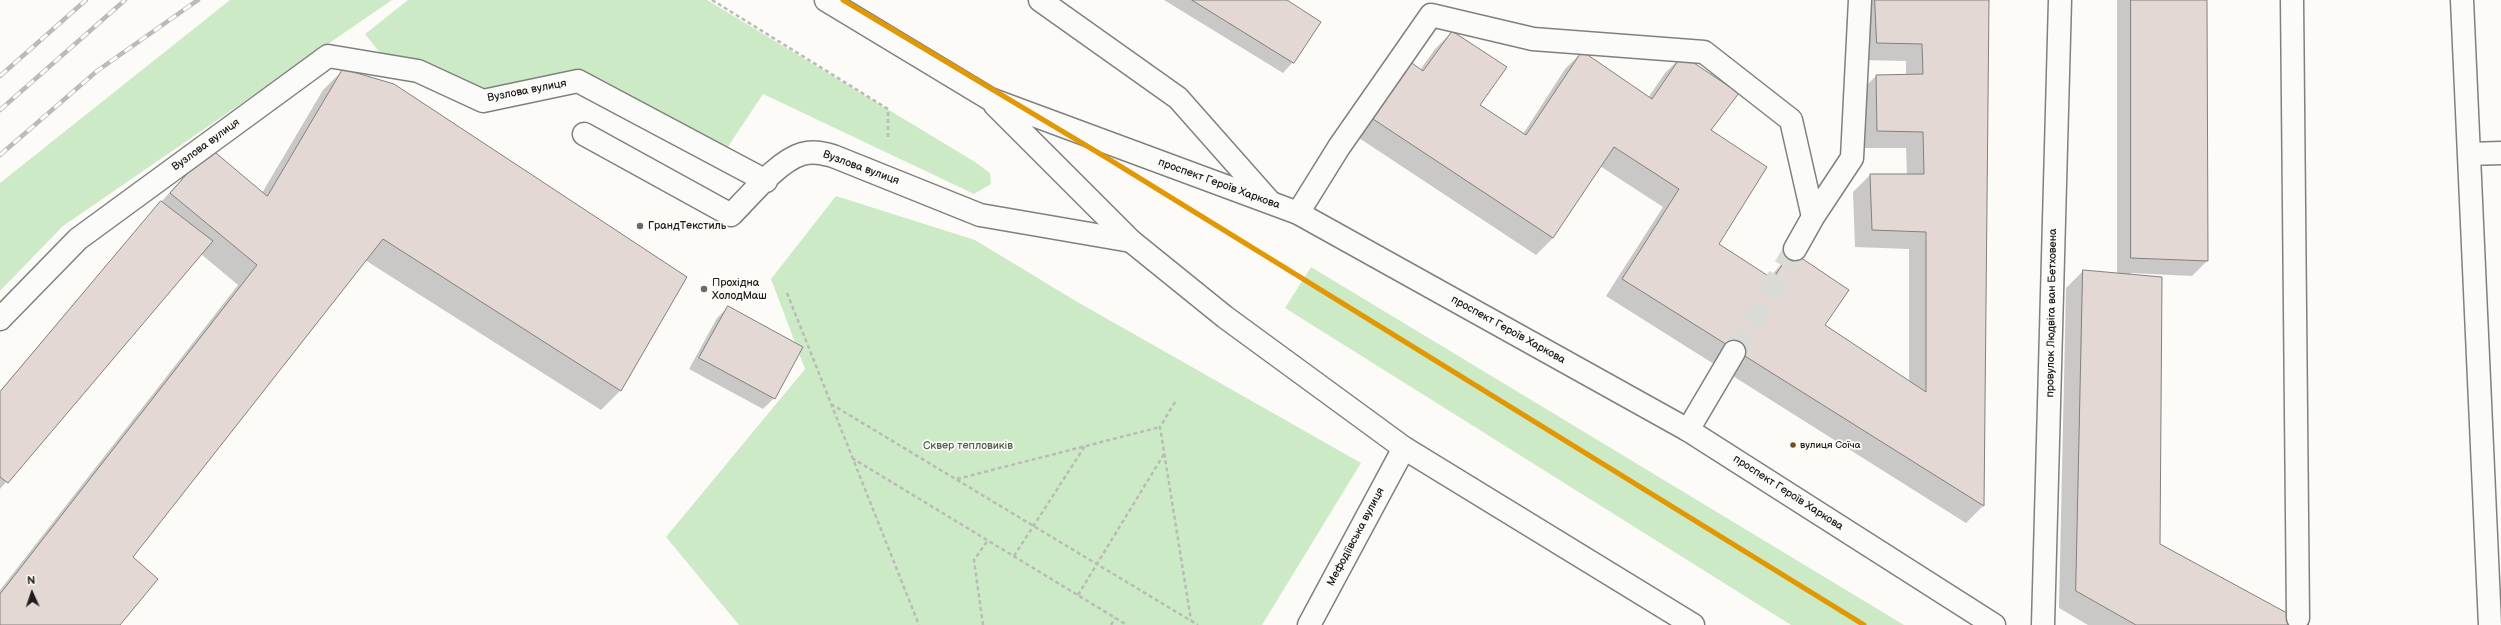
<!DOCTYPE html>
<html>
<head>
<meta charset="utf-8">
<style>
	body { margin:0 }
	#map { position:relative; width:2501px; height:625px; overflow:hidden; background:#fcfbf8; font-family:"Balsamiq Sans",sans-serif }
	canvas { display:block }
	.north { position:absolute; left:12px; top:573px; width:40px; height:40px; -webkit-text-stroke:3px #fdfcf7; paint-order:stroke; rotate:357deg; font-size:11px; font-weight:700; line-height:16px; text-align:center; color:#1c1c1c }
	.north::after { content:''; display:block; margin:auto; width:14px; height:18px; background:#1c1c1c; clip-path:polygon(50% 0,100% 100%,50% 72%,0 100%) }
</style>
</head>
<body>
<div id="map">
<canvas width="2501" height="625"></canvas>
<div class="north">N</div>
</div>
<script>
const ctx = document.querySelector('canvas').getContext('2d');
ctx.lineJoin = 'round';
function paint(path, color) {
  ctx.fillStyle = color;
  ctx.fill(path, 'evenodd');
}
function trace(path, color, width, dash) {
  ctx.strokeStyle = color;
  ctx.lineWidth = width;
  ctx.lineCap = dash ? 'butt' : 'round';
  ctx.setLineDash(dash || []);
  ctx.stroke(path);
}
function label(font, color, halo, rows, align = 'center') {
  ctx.font = font + ' "Balsamiq Sans",sans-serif';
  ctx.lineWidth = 3.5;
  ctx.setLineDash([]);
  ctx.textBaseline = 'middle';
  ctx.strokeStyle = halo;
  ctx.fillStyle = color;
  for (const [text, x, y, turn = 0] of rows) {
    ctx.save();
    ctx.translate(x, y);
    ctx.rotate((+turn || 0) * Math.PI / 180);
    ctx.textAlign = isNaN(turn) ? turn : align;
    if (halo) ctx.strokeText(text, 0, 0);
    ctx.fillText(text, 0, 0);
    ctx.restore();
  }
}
paint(new Path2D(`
	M230,0H392L63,226L0,291V183Z
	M408,0H707L975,162L990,173L991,184L974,194L763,94L715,166L557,80L451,98L396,73L365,34Z
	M836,196L975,240L1074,300L1361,463L1262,625H739L666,537L805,369L771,279Z
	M1311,267L1904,625H1791L1285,308Z`), '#cdeac7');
paint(new Path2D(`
	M1164,0H1285L1293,62L1283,73Z
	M1858,0H1988L1983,506L1966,523L1606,296L1663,207L1600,166L1553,238L1536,255L1356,136L1392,80L1420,70L1435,49L1452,32L1478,106L1523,134L1565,69L1582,52L1648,98L1665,73L1682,56L1710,130L1717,244L1769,278L1792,252L1823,326L1909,382V249L1855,247L1853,192L1870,175H1907L1906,148H1860L1859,93L1876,76L1906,75V61L1860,60Z
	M2117,0H2206L2207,261L2192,276L2131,273L2159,544L2305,625H2088L2059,608L2066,288L2083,271L2117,274Z
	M343,70L621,390L601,410L365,260L132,557L119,625H0V590L238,285L201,254L0,489V391L151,213L191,169L262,193L323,90Z
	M728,307L802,347L774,398L763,409L689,369L717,318Z`), '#0003');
const building = new Path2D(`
	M1192,0H1287L1321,22L1294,63Z
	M1875,0H1989L1984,506L1622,279L1679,189L1614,147L1553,238L1373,119L1409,61L1423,71L1452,31L1507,67L1480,105L1526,135L1582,51L1652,99L1682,55L1739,93L1711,130L1767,167L1719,244L1773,279L1791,251L1849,290L1825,325L1926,392V232L1872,230L1870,174H1924L1923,132L1877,131L1876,75L1923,74L1922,44L1877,43Z
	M2131,0H2207L2208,261L2131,258Z
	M343,69L394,84L687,277L621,391L383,239L133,557L158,579L120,625H0V594L257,265L170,193L210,148L267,196Z
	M161,201L213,241L8,483L0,477V392Z
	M2083,270L2162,277L2160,544L2309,625H2136L2076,591Z
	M728,306L803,347L775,399L699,358Z`);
paint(building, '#e4d8d4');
trace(building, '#81807f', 1);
trace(new Path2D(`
	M1734,352L1795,249`), '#dadad7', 22, [22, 11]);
const minor = new Path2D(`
	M1040,0L1178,98L1270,202
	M2292,0L2298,618
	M2462,0L2490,625
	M584,134L731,215C749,197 778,161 802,154C813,151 822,153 833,156L980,215L1131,241
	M2469,154L2501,153
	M1298,213L1339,147L1431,15L1533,39L1704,52L1791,120L1813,217L1795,249
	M1813,217L1852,158L1860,0
	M0,319L78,239L328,56L418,71L483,101L578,81L766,181
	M1688,430L1734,352
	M1309,625L1404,448
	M2043,625L2060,0`);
const major = new Path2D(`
	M826,0L990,99L1298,213L1688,430L1994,625
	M995,105L1131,241L1225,317L1404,448L1693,625`);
trace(minor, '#81807f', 25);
trace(major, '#81807f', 25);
trace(new Path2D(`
	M712,0L888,109V139
	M787,293L919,625
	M1175,402L1160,427L1191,620
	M831,404L1198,625
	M852,458L1127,625
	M957,479L1160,427
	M1014,556L1085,446
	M1078,595L1164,454
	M983,625L974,560L988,540
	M1111,625L1115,618`), '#bbbab8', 2.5, [4, 3]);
trace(minor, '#fbfbf9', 22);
trace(major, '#fbfbf9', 22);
const rail = new Path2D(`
	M0,76L86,0
	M0,110L125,0
	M0,155L97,71L198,0`);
trace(rail, '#bbbab8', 4.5);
trace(rail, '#fdfcf7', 3, [9]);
trace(new Path2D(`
	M843,0L1107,158L1864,625`), '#e19803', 5);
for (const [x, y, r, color] of [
	[640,226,4,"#6a6a69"],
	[704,289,4,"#6a6a69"],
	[1793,445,3.5,"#7a4b2a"]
]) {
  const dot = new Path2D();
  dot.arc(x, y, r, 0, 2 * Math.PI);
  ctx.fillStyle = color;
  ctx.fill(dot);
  trace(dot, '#fdfcf7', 1.5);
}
label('10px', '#1c1c1c', '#fdfcf7', [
	["вулиця Соїча",1800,445]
], 'left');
label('11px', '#1c1c1c', '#fdfcf7', [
	["Вузлова вулиця",527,91,-11],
	["Вузлова вулиця",206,145,-36],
	["Вузлова вулиця",861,168,20],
	["проспект Героїв Харкова",1219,184,20],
	["провулок Людвіга ван Бетховена",2052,313,-89],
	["проспект Героїв Харкова",1508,330,29],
	["проспект Героїв Харкова",1788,493,33],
	["Мефодіївська вулиця",1356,537,-62]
]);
label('11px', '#1c1c1c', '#fdfcf7', [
	["ГрандТекстиль",648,226],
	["Прохідна",712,283],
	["ХолодМаш",712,296]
], 'left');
label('11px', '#4c5f4a', '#fdfcf7', [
	["Сквер тепловиків",968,446]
]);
</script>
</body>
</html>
